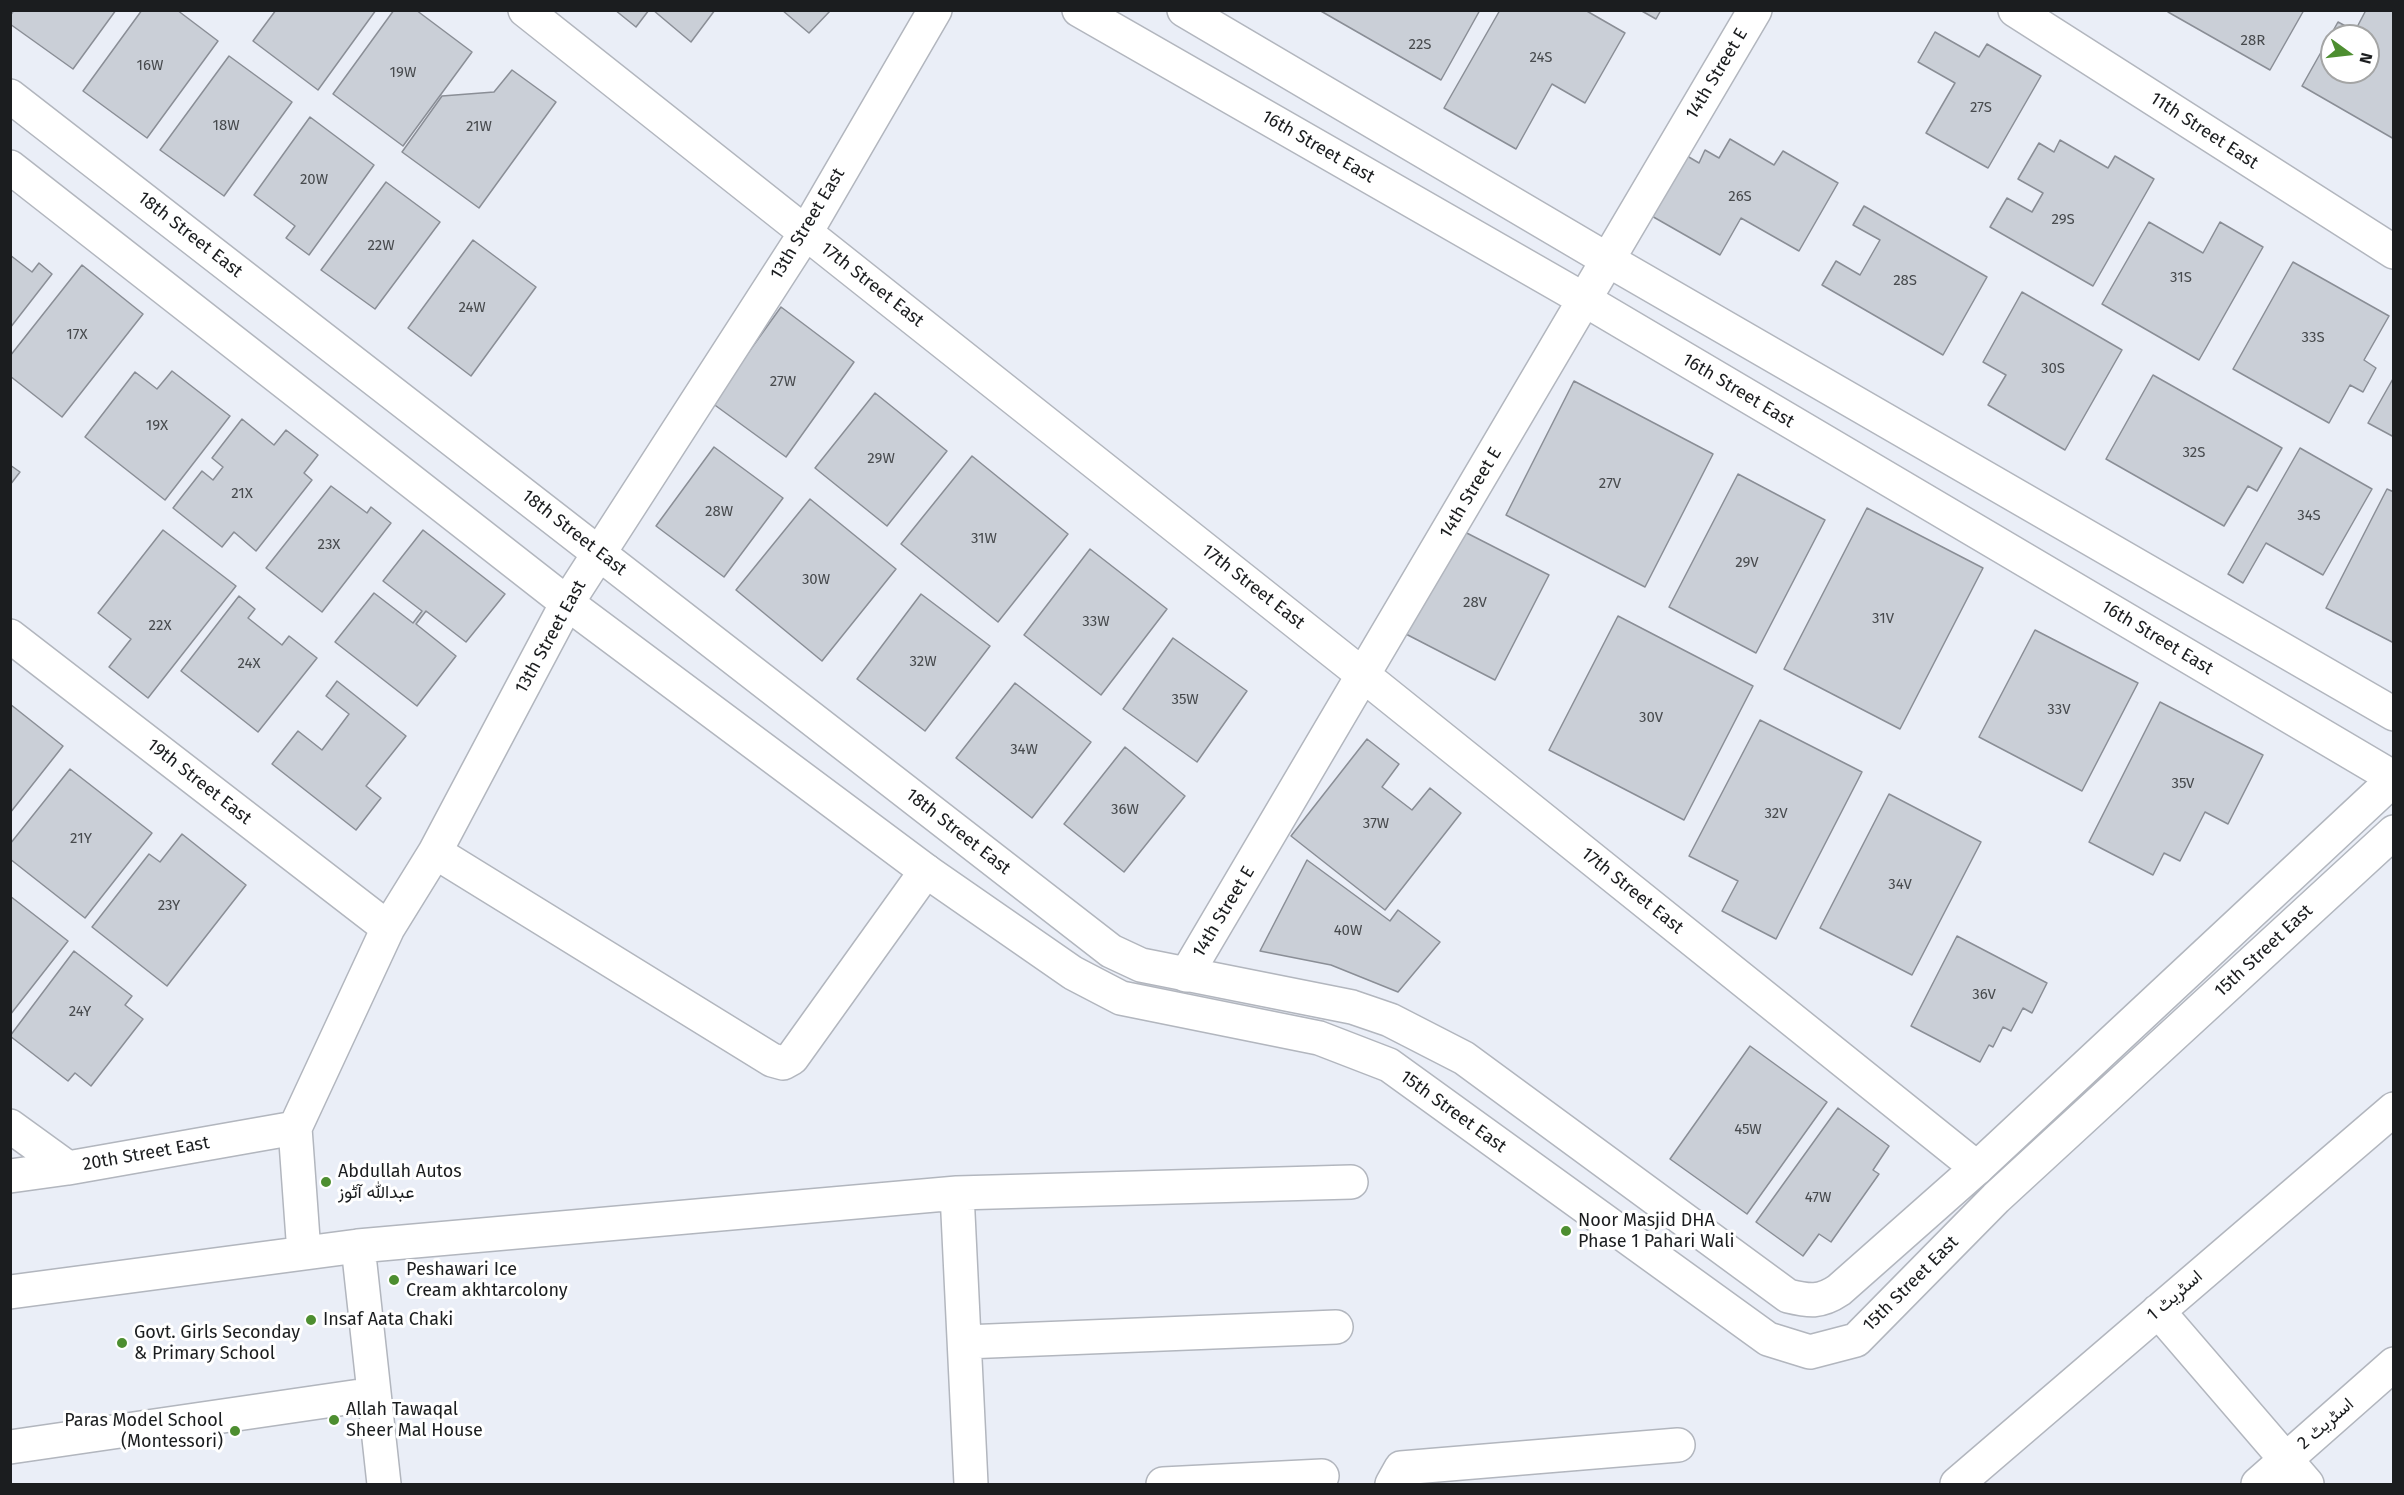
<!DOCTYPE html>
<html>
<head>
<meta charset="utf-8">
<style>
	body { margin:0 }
	#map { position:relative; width:2404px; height:1495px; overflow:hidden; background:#eaeef7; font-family:"Fira Sans",sans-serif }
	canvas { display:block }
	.frame { position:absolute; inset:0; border:12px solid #1b1d1f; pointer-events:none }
	.north { position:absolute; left:2320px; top:24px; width:60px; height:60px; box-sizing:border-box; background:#fff; border:2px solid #a4a5a5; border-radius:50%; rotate:105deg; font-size:16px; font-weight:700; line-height:24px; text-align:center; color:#1b1d1f }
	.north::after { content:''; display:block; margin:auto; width:21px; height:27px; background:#4d8e30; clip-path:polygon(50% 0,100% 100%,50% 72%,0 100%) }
</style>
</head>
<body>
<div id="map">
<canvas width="2404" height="1495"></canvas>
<div class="frame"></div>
<div class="north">N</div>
</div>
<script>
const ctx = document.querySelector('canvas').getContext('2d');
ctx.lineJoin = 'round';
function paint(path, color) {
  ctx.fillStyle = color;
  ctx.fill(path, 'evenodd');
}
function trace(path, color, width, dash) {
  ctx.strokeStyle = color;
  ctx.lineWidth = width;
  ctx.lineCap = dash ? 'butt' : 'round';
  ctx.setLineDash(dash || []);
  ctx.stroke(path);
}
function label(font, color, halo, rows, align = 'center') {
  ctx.font = font + ' "Fira Sans",Vazirmatn,sans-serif';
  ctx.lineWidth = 6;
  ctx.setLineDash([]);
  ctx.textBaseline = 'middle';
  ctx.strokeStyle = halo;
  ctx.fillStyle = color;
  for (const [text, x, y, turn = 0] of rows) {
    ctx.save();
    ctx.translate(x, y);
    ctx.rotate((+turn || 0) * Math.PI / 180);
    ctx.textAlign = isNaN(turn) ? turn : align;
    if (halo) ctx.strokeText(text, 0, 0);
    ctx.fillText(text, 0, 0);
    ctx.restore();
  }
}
const building = new Path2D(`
	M14,10H116L73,69L10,24V16Z
	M142,10H177L218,41L147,138L83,91Z
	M276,10H376L318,90L253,41Z
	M394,10H416L472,52L403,146L333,94Z
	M615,10H649L636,27Z
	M653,10H715L691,42Z
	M782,10H831L809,33Z
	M1319,10H1480L1441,80Z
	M1500,10H1585L1625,33L1585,103L1552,84L1516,149L1444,108Z
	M1640,10H1661L1656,19Z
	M2169,10H2304L2270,70L2168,12Z
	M2366,10H2394V139L2302,86L2338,22L2355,31ZM2332,36H2368V72H2332Z
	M1935,32L1979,57L1987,44L2041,76L1988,168L1926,133L1955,83L1918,62Z
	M229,56L292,102L224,196L160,150Z
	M512,70L556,102L479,208L402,152L442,96L494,92Z
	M310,117L374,165L309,255L286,238L295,226L254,195Z
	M1730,139L1774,165L1783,151L1838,183L1799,251L1741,218L1720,255L1643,211L1677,150L1699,163L1705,150L1719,158Z
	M2060,140L2108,168L2115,156L2154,179L2093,286L1990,227L2007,198L2032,212L2043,193L2018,179L2039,143L2054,152Z
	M386,182L440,222L375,309L321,270Z
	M1864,206L1987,277L1943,355L1822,285L1836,261L1860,275L1880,240L1853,225Z
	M2149,222L2203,253L2220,222L2263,247L2199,360L2102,304Z
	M473,240L536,287L471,376L408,328Z
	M10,255L32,272L39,263L52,274L10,328Z
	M2293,262L2389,316L2364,360L2376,368L2363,392L2350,385L2329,423L2233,369Z
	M82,265L143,314L62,417L10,376V356Z
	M2022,292L2122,350L2065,450L1988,405L2006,375L1983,362Z
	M781,307L854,362L786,457L712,403Z
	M172,371L230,416L165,500L85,437L135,372L157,389Z
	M2153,375L2282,448L2257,491L2248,486L2224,526L2106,459Z
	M2394,377V437L2368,423Z
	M1574,381L1713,454L1645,587L1506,515Z
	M875,393L947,451L887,526L815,468Z
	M242,419L274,445L286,430L318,455L304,473L312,480L256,551L234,532L222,547L173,508L202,471L213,480L223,467L212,458Z
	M714,447L783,498L724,577L656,526Z
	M2300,448L2372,489L2323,575L2266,543L2243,583L2228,574Z
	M972,456L1068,534L998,622L901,544Z
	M10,465L20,472L10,485Z
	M1738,474L1825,520L1756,653L1669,607Z
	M331,486L367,513L371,507L391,523L322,612L266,568Z
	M2387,489L2394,492V643L2326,608Z
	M810,499L896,569L822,661L736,590Z
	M1867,508L1983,568L1900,729L1784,669Z
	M1455,527L1549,575L1495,680L1402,632Z
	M163,530L236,586L148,698L109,667L131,639L98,613Z
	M423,530L505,594L466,642L426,611L416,624L456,656L417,706L335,642L374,593L413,623L422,611L383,581Z
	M1090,549L1167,609L1101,695L1024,635Z
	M921,594L990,646L925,731L857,679Z
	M239,596L255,609L248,618L282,645L289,636L317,658L258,732L181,671Z
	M1618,616L1753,686L1684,820L1549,750Z
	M2035,630L2138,683L2082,791L1979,737Z
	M1173,638L1247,691L1197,762L1123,709Z
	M337,681L406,736L366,786L381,798L356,830L272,764L298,731L322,750L349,714L326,696Z
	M1015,683L1091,742L1032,818L956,758Z
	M2160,702L2263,755L2228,824L2205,812L2180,861L2164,853L2153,875L2089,842Z
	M10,704L63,746L10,813Z
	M1760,720L1862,772L1776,939L1722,911L1738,881L1689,856Z
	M1367,739L1399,764L1382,787L1412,810L1430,788L1461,813L1385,910L1291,836Z
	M1125,747L1185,796L1124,872L1064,824Z
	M70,769L152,833L85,918L10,859V844Z
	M1889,794L1981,842L1912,975L1820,928Z
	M182,834L246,885L167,986L92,927L149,854L160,862Z
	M1307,860L1390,921L1398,910L1440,942L1398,992L1331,965L1260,951Z
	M10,896L68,941L10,1015Z
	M1957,936L2047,983L2032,1013L2023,1008L2011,1031L2003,1027L1993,1047L1989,1045L1980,1062L1911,1026Z
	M74,951L132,996L125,1005L143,1019L91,1086L75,1073L68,1081L10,1036Z
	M1750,1046L1827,1102L1747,1214L1670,1159Z
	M1838,1108L1889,1146L1873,1170L1879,1174L1831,1242L1819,1234L1803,1256L1756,1222Z`);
paint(building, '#cacfd7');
trace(building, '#8a8e96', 1.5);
const street = new Path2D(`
	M525,10L1363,675L1977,1168
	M1079,10L1585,300L2394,778
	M1184,10L1608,260L2394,714
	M2015,10L2394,252
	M10,636L388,928
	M435,852L772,1060L783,1063L792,1058L926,871
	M1186,975L1755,10
	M10,1126L68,1168L295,1128
	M10,1176L68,1168
	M957,1193L971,1484
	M358,1246L384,1484
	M304,1253L295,1128L388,928L435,852L567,603L806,232L935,10
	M10,1292L358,1246L957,1193L1351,1182
	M2158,1311L2307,1484
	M965,1342L1336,1327
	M10,1447L374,1394
	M1163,1484L1322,1476
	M1392,1484L1401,1468L1678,1445
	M1957,1484L2394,1109
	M2258,1484L2394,1364`);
const secondary = new Path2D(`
	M10,96L1111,951L1141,965L1352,1007L1390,1020L1464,1058L1788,1296C1809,1301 1820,1303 1839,1290L1977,1168L2394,779
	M10,167L567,603L926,871L1073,973L1121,998L1319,1038L1389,1065L1768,1339L1810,1352L1856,1340L1996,1198L2394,832`);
trace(street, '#b2b6be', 36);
trace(secondary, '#b2b6be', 36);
trace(street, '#fff', 33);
trace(secondary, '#fff', 33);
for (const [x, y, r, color] of [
	[326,1182,6,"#4d8e30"],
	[1566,1231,6,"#4d8e30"],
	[394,1280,6,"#4d8e30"],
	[311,1320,6,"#4d8e30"],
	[122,1343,6,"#4d8e30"],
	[334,1420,6,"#4d8e30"],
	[235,1431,6,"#4d8e30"]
]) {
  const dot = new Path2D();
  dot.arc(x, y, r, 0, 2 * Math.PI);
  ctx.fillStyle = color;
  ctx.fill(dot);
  trace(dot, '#fff', 2);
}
label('15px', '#474a4d', null, [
	["28R",2253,41],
	["22S",1420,45],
	["24S",1541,58],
	["16W",150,66],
	["19W",403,73],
	["27S",1981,108],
	["18W",226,126],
	["21W",479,127],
	["20W",314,180],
	["26S",1740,197],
	["29S",2063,220],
	["22W",381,246],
	["31S",2181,278],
	["28S",1905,281],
	["24W",472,308],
	["17X",77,335],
	["33S",2313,338],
	["30S",2053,369],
	["27W",783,382],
	["19X",157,426],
	["32S",2194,453],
	["29W",881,459],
	["27V",1610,484],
	["21X",242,494],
	["28W",719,512],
	["34S",2309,516],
	["31W",984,539],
	["23X",329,545],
	["29V",1747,563],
	["30W",816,580],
	["28V",1475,603],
	["31V",1883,619],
	["33W",1096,622],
	["22X",160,626],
	["32W",923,662],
	["24X",249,664],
	["35W",1185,700],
	["33V",2059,710],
	["30V",1651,718],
	["34W",1024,750],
	["35V",2183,784],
	["36W",1125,810],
	["32V",1776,814],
	["37W",1376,824],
	["21Y",81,839],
	["34V",1900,885],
	["23Y",169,906],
	["40W",1348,931],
	["36V",1984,995],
	["24Y",80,1012],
	["45W",1748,1130],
	["47W",1818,1198]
]);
label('18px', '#1b1d1f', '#fff', [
	["14th Street E",1717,74,-59],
	["11th Street East",2204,131,33],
	["16th Street East",1318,147,30],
	["13th Street East",808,224,-59],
	["18th Street East",190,235,38],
	["17th Street East",872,285,38],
	["16th Street East",1738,391,31],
	["14th Street E",1471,493,-59],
	["18th Street East",574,533,38],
	["17th Street East",1253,587,38],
	["13th Street East",551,637,-61],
	["16th Street East",2157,638,31],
	["19th Street East",199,782,38],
	["18th Street East",958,832,38],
	["17th Street East",1632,891,39],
	["14th Street E",1224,912,-59],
	["15th Street East",2264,951,-43],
	["15th Street East",1453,1112,36],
	["20th Street East",146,1154,-10],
	["15th Street East",1911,1284,-45],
	["اسٹریٹ 1",2175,1296,-41],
	["اسٹریٹ 2",2326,1424,-41]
]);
label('18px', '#1b1d1f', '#fff', [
	["Abdullah Autos",338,1172],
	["عبدالله آٹوز",338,1193],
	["Noor Masjid DHA",1578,1221],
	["Phase 1 Pahari Wali",1578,1242],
	["Peshawari Ice",406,1270],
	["Cream akhtarcolony",406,1291],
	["Insaf Aata Chaki",323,1320],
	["Govt. Girls Seconday",134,1333],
	["& Primary School",134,1354],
	["Allah Tawaqal",346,1410],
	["Sheer Mal House",346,1431],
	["Paras Model School",223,1421,"right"],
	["(Montessori)",223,1442,"right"]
], 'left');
</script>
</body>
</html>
